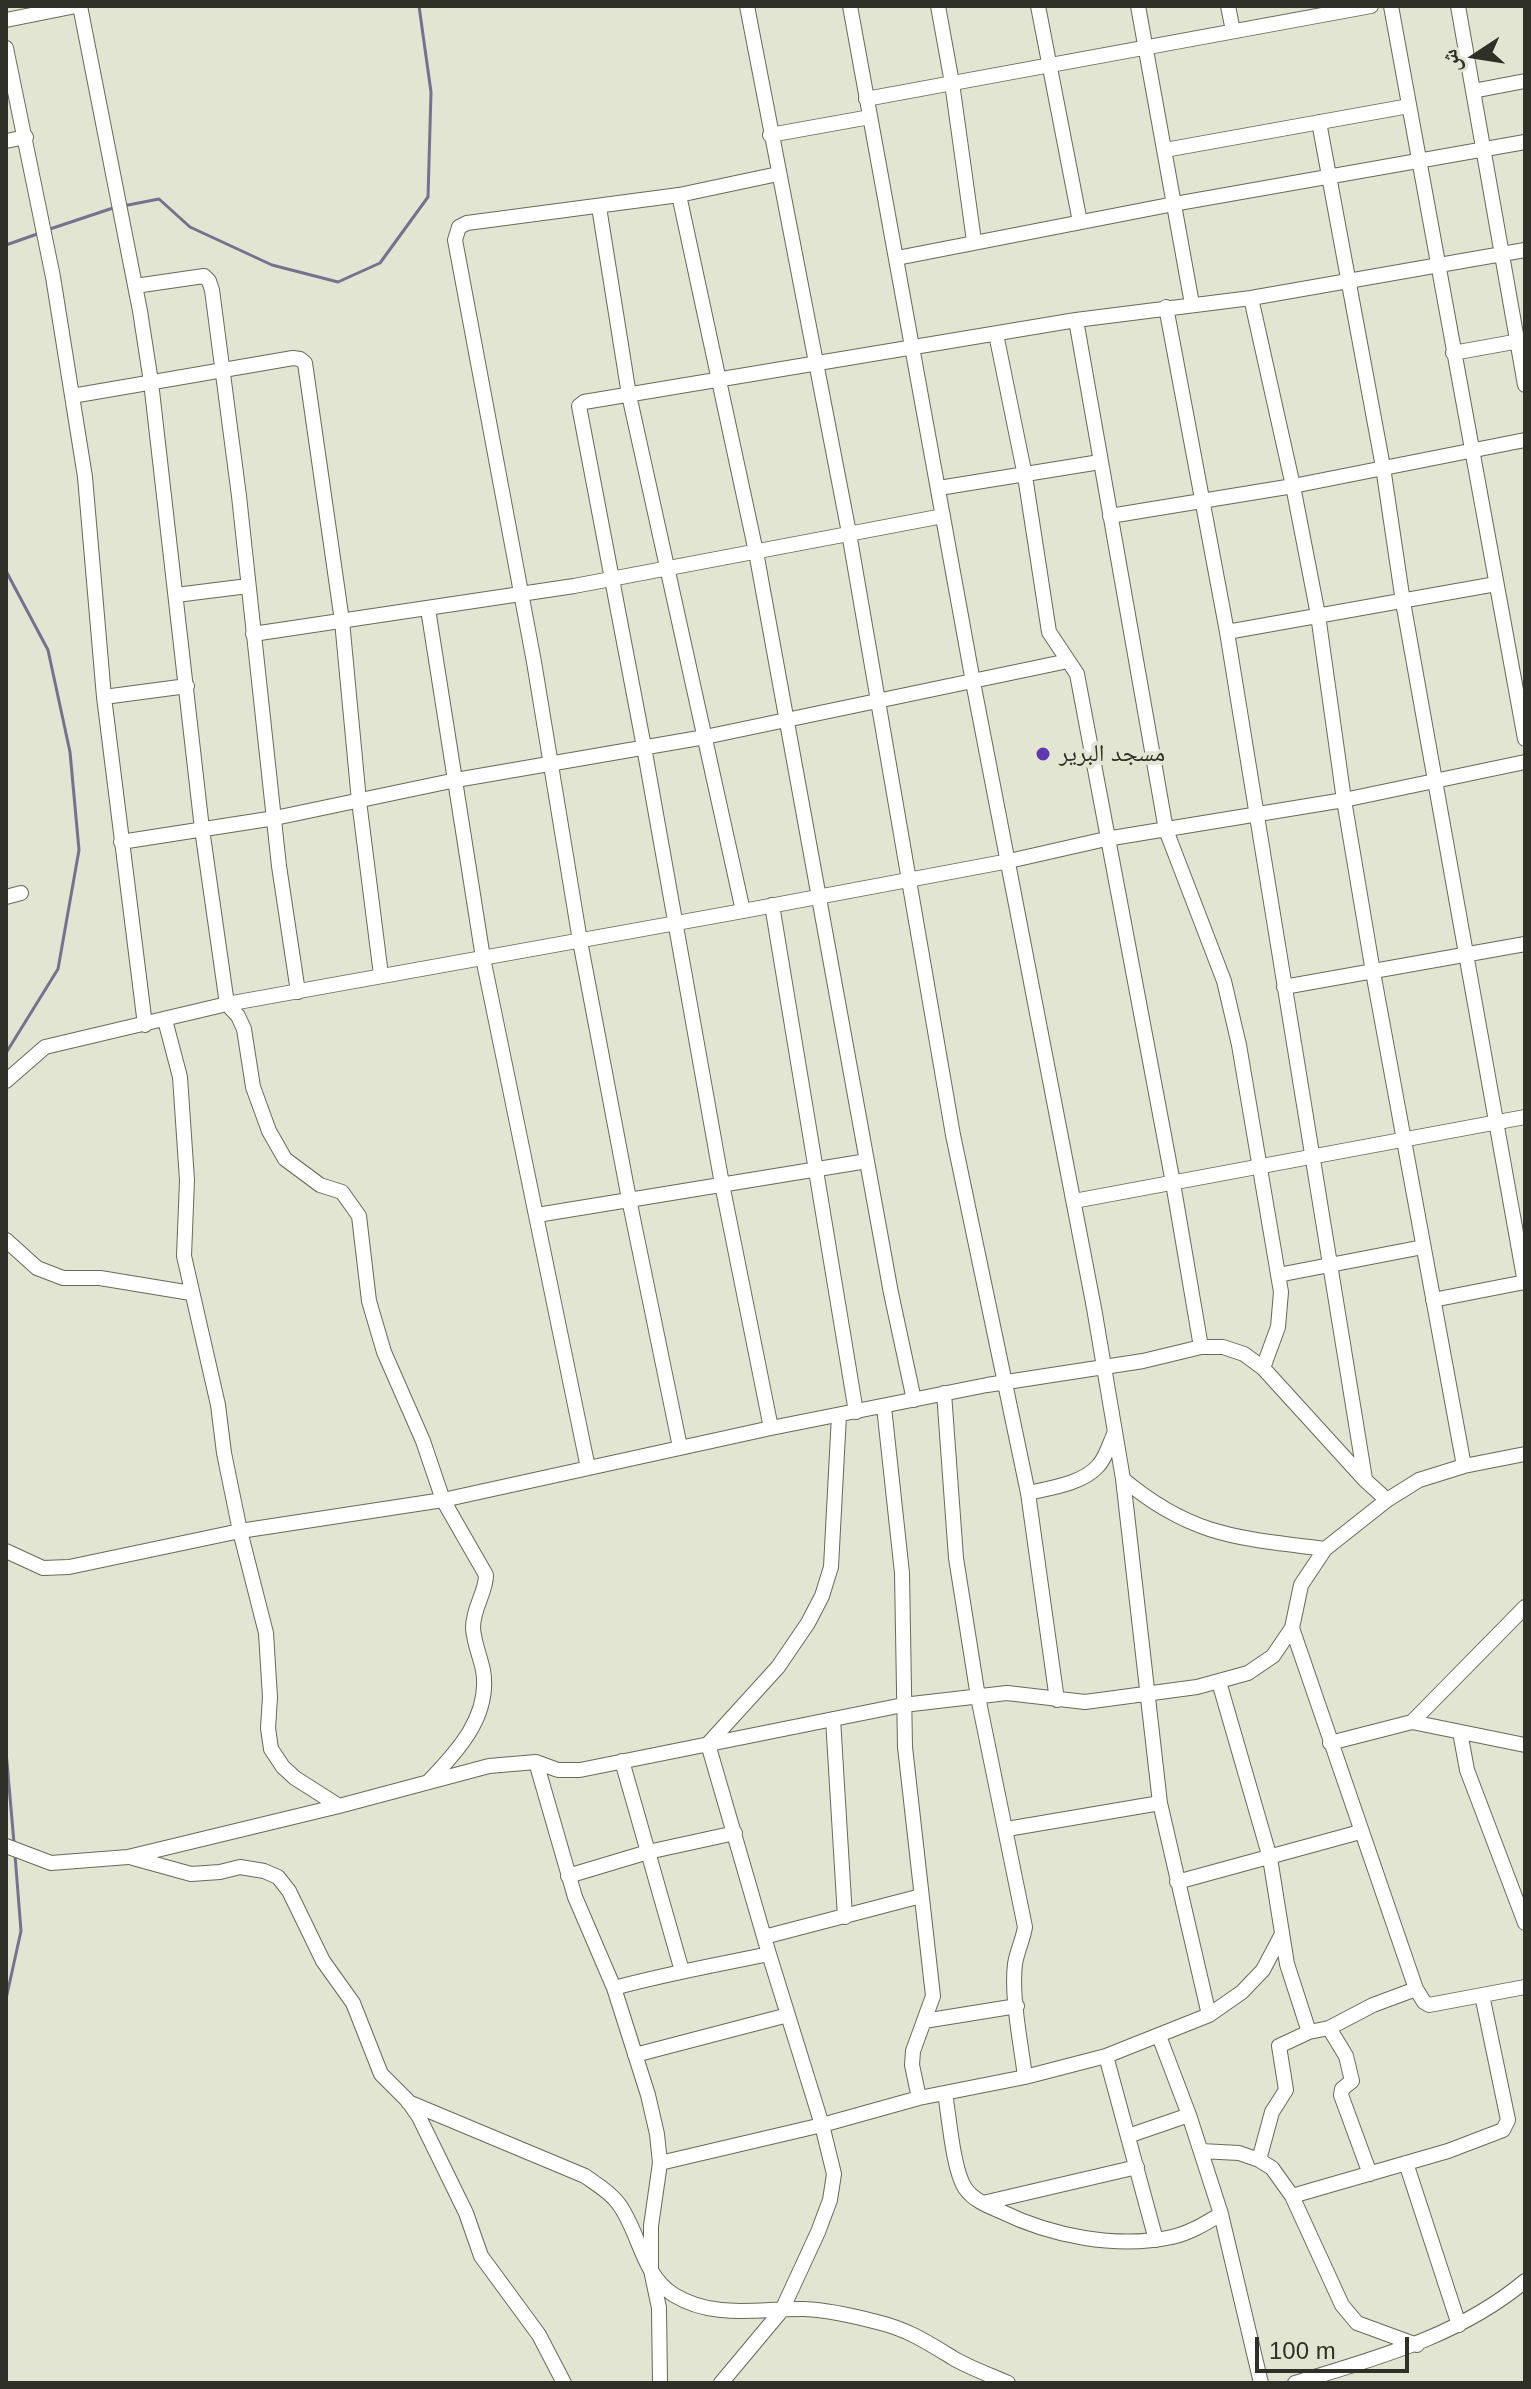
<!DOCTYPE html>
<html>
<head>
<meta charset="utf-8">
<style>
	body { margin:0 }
	#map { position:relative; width:1531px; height:2389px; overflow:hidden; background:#e2e5d1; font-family:Helvetica,"Noto Naskh Arabic",sans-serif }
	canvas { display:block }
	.frame { position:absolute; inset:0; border:8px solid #2f3028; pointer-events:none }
	.north { position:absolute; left:1435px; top:16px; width:80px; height:80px; -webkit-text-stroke:6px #e2e5d1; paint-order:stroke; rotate:258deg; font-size:22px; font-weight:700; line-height:32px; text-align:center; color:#2f3028 }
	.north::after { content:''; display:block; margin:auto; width:28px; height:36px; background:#2f3028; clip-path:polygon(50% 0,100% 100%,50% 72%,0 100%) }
	.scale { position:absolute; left:1255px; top:2337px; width:154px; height:36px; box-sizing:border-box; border:4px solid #2f3028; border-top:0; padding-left:10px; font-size:24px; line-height:28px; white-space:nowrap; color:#2f3028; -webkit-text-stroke:6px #e2e5d1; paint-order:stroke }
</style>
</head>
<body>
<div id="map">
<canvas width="1531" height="2389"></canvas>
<div class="frame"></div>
<div class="north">ش</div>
<div class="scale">100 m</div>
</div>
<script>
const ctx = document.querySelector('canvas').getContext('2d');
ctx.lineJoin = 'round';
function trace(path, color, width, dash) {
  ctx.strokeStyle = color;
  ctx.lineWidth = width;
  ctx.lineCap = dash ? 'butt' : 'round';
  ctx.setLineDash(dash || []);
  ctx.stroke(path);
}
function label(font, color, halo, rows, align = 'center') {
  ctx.font = font + ' Helvetica,"Noto Naskh Arabic",sans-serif';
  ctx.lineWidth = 8;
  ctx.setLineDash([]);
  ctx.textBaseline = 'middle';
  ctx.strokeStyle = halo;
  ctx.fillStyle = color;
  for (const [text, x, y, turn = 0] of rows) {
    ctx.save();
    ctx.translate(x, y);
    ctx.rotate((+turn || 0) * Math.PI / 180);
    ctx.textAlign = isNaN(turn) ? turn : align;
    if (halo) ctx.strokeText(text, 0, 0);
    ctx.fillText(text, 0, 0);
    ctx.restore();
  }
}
trace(new Path2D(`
	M123,206L159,199L190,227L272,265L338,282L380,263L428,197L431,92L419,6
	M47,230L116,207
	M6,245L40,233
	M6,571L48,650L70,752L79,850L58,969L6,1053
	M6,1751L14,1843
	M6,1999L21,1931L15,1855`), '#76718f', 3);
const minor = new Path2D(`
	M80,6L140,311L151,382L202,829L227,1004L238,1016L244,1029L253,1087L269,1131L285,1159L320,1185L342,1192L359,1216L369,1301L384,1352L423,1441L443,1500L486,1575C486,1593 473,1607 473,1628C474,1643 480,1656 483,1670C491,1716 457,1752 428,1782
	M747,6L849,533L953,1135L1028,1493L1057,1700
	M850,6L973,682L1094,1308L1123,1479L1160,1803L1209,2015
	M938,6L952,83L974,241
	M1038,6L1080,222
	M1138,6L1192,304
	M1228,6L1233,31
	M1391,6L1525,739
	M1458,6L1525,385
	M6,20L76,6
	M6,48L53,277L85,477L104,697L145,1025
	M1473,91L1525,81
	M866,99L1371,6
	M1319,122L1383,467L1403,602L1525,1283
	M770,135L870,117
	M6,141L26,137
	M1165,150L1409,106
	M679,195L756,552L891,1293L914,1400
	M599,207L629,395L743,911
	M897,258L1174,204L1525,142
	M135,286L204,276L209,281L212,290L239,496L279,866L298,992
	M1251,298L1293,486L1318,615L1344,800L1373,972L1464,1466
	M1166,307L1227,632L1365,1479
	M1076,320L1166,830L1224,981L1239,1045L1281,1292L1278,1327L1263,1368
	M996,334L1025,476L1049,632L1077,674L1173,1183L1201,1347
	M1453,353L1525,340
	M72,396L293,358L300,359L305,363L342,621L359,801L381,975
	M939,488L1100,462
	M1110,516L1293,486L1525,440
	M176,595L248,586
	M428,609L483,958L588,1468
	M1227,632L1496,584
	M253,634L574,586L943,516
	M104,697L187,686
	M121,842L275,818L456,780L705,737L1068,661
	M6,897L21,893
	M772,905L856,1412
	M1284,987L1525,944
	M165,1020L180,1077L187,1180L184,1256L218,1405L224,1453L240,1531L266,1633L270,1697L268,1728L271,1749L283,1767L295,1778L339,1806
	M6,1081L45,1047L227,1004L743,911L1009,861L1106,839L1344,800L1525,762
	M1074,1201L1525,1117
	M537,1215L867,1161
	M6,1240L37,1268L63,1278H100L191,1293
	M1278,1275L1423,1247
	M1433,1300L1525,1282
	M944,1393L956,1558L978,1697L1025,1927C1023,1940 1017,1951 1015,1964C1011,1998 1021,2043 1025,2077
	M884,1407L902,1573L905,1747L933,1996L913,2051L912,2065L919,2098
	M771,1428L722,1184L644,747L579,406L584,402L1076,320L1251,298L1525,250
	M680,1447L629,1199L580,941L534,662L455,240L459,227L467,223L679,195L778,174
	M1123,1479C1192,1537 1240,1538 1325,1549
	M1028,1493C1050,1488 1082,1484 1098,1466C1106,1458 1110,1442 1115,1432
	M6,1551L43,1568L69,1567L240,1531L443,1500L771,1428L987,1385L1143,1361L1201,1347H1223L1244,1354L1263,1368L1365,1480L1387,1500
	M1292,1628L1416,1989L1424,2002L1429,2005L1525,1987
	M1219,1682L1270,1858L1287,1964L1309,2032
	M833,1719L845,1917
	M1412,1722L1525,1607
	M1460,1732L1467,1770L1525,1923
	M1330,1743L1412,1722L1525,1745
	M622,1761L682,1971
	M536,1762L575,1897L614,1988L648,2095L657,2134L660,2163L651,2226V2270L659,2308L660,2383
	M1007,1829L1160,1803
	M6,1846L51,1863L128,1857L339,1806L489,1766L536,1762L558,1770H580L903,1705L1007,1693L1085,1702L1197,1687L1248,1673L1273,1656L1292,1628L1301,1585L1325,1549L1387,1500L1419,1480L1464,1466L1525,1454
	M133,1858L191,1874L220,1872L240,1867L264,1871L278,1877L289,1891L323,1961L353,2003L381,2074L408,2101L419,2117L466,2213L481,2256L539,2335L564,2383
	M568,1876L648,1852L735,1833
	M1177,1882L1360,1832
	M764,1937L921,1896
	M614,1988C665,1974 716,1965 769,1954
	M924,2021L1017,2006
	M1329,2028L1346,2056L1352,2081L1342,2089L1341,2095L1370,2174
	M1159,2036L1189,2115L1221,2214L1261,2383
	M635,2055L788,2015
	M1106,2056L1156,2240
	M945,2093C949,2116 953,2170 965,2188C973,2200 988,2206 1000,2211C1051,2236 1116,2249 1172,2237C1190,2233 1206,2223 1221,2214
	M408,2102L585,2176C596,2184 609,2191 618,2203C640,2232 641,2274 674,2295C715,2320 760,2308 805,2309C829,2310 854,2316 877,2322C907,2329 927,2342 953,2358C970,2368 990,2375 1008,2383
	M1128,2136L1189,2115
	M1201,2151L1239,2153L1259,2160L1272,2168L1292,2196L1342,2305L1357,2323L1417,2345
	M1259,2160L1272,2112L1286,2090L1279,2046L1309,2032L1329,2028L1373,2005L1416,1989
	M660,2163L822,2125L919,2098L1025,2077L1106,2056L1209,2015L1242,1992L1263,1970L1281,1936
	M1406,2163L1459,2325
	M1292,2196L1448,2151L1503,2130L1508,2120L1482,1995
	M983,2203L1137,2167
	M721,2383L782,2310L818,2232L830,2200L834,2174L822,2125L769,1954L708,1744L778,1667L808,1623L822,1596L831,1567L839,1415
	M1295,2383C1376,2358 1458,2337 1525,2281`);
trace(minor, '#686a58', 16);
trace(minor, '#fff', 14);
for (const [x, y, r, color] of [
	[1043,754,8,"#6038b0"]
]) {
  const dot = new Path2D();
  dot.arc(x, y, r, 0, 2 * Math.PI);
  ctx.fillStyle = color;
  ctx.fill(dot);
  trace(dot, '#e2e5d1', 3);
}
label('24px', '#2f3028', '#e2e5d1', [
	["مسجد البرير",1059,754]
], 'left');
</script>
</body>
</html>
